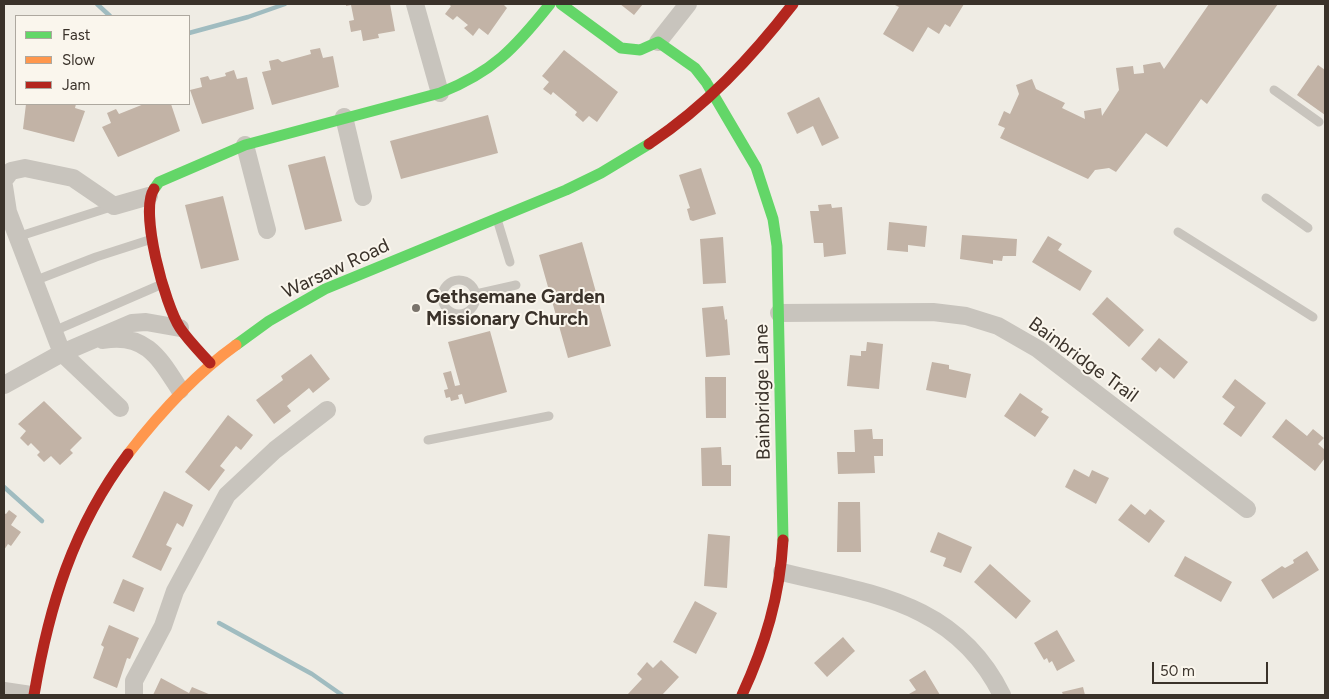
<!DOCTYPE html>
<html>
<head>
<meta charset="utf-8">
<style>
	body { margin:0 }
	#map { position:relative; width:1329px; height:699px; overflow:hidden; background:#efece4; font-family:Figtree,sans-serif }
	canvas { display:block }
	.frame { position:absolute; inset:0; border:5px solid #3a322a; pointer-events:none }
	.legend { position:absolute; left:15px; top:15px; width:175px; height:90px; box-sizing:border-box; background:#faf6ed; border:1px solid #ada89f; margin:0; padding:6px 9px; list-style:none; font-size:15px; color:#3a322a }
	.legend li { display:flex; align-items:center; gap:10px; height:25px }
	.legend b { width:25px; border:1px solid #ada89f }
	.scale { position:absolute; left:1152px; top:662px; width:116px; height:22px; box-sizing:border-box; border:2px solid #3a322a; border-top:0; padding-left:6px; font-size:15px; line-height:18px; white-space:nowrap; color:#3a322a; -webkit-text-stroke:4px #faf6ed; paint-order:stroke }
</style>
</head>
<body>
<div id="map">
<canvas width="1329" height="699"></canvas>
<div class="frame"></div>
<ul class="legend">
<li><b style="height:6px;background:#63d668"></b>Fast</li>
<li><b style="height:6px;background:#ff974d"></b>Slow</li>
<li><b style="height:6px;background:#b3261e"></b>Jam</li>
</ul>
<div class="scale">50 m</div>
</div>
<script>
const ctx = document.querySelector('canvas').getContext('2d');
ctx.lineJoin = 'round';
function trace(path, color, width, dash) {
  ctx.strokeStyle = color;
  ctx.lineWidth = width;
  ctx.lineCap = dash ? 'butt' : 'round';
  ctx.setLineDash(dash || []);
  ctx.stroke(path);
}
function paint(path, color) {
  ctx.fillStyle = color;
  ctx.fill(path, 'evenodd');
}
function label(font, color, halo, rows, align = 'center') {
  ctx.font = font + ' Figtree,sans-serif';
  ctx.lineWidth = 4;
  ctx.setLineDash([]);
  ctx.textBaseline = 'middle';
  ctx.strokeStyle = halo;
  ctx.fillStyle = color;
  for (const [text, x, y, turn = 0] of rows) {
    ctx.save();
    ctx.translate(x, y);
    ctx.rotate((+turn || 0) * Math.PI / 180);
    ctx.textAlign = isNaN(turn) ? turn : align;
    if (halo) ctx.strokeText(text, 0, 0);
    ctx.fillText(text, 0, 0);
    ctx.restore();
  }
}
trace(new Path2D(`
	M97,4L110,16
	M189,33L248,17L285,4
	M4,487L42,521
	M219,623L312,674L342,695`), '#a0bcc0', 4.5);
paint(new Path2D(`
	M346,4H390L395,31L378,34L379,38L363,41L361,30L351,32L349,21L354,20L351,5L346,6Z
	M448,4H503L507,8L488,35L479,28L473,36L464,28L468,25L457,16L453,20L445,14L451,6Z
	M620,4H643L634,15Z
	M893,4H964L950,27L945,24L939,34L928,27L913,52L883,34L899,7Z
	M1209,4H1278L1207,104L1201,99L1167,147L1146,133L1116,172L1109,168L1095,170L1088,179L1000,138L1005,128L998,125L1004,111L1010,114L1019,94L1016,85L1032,79L1036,89L1065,103L1062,108L1085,119L1084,111L1101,108L1102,116L1119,90L1116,68L1133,66L1134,74L1144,73L1143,65L1160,62L1164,69Z
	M320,48L323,58L333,56L339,87L272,105L262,72L271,70L269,61L278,59L282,62L311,54L310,50Z
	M564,50L618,92L597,122L589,116L583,122L575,115L577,112L553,92L551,95L543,89L549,82L542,76Z
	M1318,65L1325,70V115L1297,95Z
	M234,70L237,79L247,77L254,109L202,124L190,90L202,87L200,78L208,76L210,80L226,76L225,73Z
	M819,97L839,138L822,146L813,126L797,134L787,113Z
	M26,104H76L75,108L85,111L74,142L23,129Z
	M144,104H171L180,131L118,157L102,127L111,123L107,113L116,109L119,114Z
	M488,115L498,153L401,179L390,141Z
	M325,156L342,221L305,230L288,165Z
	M701,168L716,214L693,221L690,220L687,209L690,208L679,175Z
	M223,196L239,260L201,269L185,205Z
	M831,204L832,208L842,207L846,254L824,257L823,243H814L810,211H819L818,205Z
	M889,222L927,226L925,247L908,245V252L887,250Z
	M962,235L1017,239L1016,256H1003L1002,261L993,260V264L960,259Z
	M1048,236L1062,244L1058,250L1092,271L1080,291L1032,262Z
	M723,237L726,283L703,284L700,239Z
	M582,242L611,346L568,358L539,255Z
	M1107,297L1144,330L1129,347L1092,314Z
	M723,306L725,320L727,319L730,355L706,357L702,308Z
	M490,331L507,392L465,404L462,394L458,395L459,399L451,401L450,397L446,398L444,390L448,389L443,373L451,371L455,386L460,385L448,342Z
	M1159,338L1188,362L1174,379L1160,367L1156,372L1141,359Z
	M867,342L883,344L879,389L847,386L850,355L861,356V351H866Z
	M311,354L330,379L313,393L309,388L287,406L291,411L274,424L256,400L283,380L281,376Z
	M932,362L949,365V369L971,374L966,398L926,390Z
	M705,377H726V418H706Z
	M1235,379L1266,403L1241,437L1223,424L1235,407L1222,397Z
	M1020,393L1043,409L1041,412L1049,417L1035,437L1004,416Z
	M44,401L82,438L70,450L73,453L60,465L51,456L44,462L37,455L40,452L31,443L28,446L20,438L26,431L18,424Z
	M228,415L253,435L241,450L236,446L220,466L225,470L209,491L185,472Z
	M1286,419L1307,436L1313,429L1324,438L1318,444L1325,450V458L1315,471L1272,437Z
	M872,429L873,439H883V456H874L875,473L838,474L837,452H855L854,430Z
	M721,447L722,465H731V486H702L701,448Z
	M1074,469L1089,477L1092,470L1109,478L1096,504L1065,487Z
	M164,491L193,505L183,527L177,523L166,545L172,548L161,571L132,557Z
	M838,502H860L861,552H837Z
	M1131,504L1145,515L1150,509L1165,521L1149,543L1118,520Z
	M9,510L17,516L11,525L21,532L11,546L8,544L4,550V513L6,514Z
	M938,532L972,547L961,573L943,566L946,558L930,552Z
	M708,534L730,536L727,588L704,586Z
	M1307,551L1319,570L1273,599L1261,580L1282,566L1285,568L1294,563L1293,560Z
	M1185,556L1232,582L1221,602L1174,576Z
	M990,564L1031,601L1016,619L974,582Z
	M123,579L144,588L134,612L113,603Z
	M695,601L717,613L696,654L673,642Z
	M109,625L139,638L130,659L127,658L117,688L93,678L104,647L101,645Z
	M1057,630L1075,661L1057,671L1052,661L1049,663L1047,658L1044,660L1034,643Z
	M843,637L855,651L827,677L814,663Z
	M661,660L679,677L662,695H627L642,679L637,674L647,662L653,668Z
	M925,670L940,695L909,694L916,690L909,680Z
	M161,678L189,693L192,687L211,695H153Z
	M1083,687L1085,695H1063L1062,692Z`), '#c2b3a6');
trace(new Path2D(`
	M1274,90L1319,122
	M1266,198L1308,228
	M497,219L510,262
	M1178,232L1313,317
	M17,237L114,206
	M442 297a17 17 0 1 1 34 0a17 17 0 1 1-34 0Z
	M34,281L96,257L152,239
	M476,294L516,285
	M54,331L160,285
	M428,440L549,416`), '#c8c4bd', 9);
trace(new Path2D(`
	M415,4L440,93
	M658,42L688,4
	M344,117L363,197
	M245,145L267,230
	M4,180L11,171L25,168L73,178L114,206L149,196
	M4,186L8,212L62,353L120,408
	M779,313L933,312L966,316L998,326L1038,349L1247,509
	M103,340C146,332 160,359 180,390
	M4,385L62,353L132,323L146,322L180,328
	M782,572C872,594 956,602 1002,695
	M4,691L31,695
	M134,695V681L163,626L175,591L227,495L275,450L327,410`), '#c8c4bd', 18);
trace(new Path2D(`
	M561,4L621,48L640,50L658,42L695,68L706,82L756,167L773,219L777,246L783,540
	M154,189L159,182L245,145L440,93C493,72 515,48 550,4
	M236,345L269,321L325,289L566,190L601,173L649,144`), '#63d668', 11);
trace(new Path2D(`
	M128,454C159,414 194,375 236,345`), '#ff974d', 11);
trace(new Path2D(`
	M649,144C706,106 751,58 793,4
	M154,189C139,211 165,305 180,328C188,340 200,352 210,363
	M34,695C49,606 73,527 128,454
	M742,695C765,645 780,596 783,540`), '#b3261e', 11);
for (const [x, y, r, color] of [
	[416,308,5,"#79736b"]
]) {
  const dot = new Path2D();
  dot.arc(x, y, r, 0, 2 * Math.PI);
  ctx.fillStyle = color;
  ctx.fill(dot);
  trace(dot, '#faf6ed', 2);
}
label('19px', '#3a322a', '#faf6ed', [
	["Warsaw Road",336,269,-25],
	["Bainbridge Trail",1083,360,36],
	["Bainbridge Lane",763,392,-91]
]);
label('bold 19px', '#3a322a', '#faf6ed', [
	["Gethsemane Garden",426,297],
	["Missionary Church",426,319]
], 'left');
</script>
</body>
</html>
